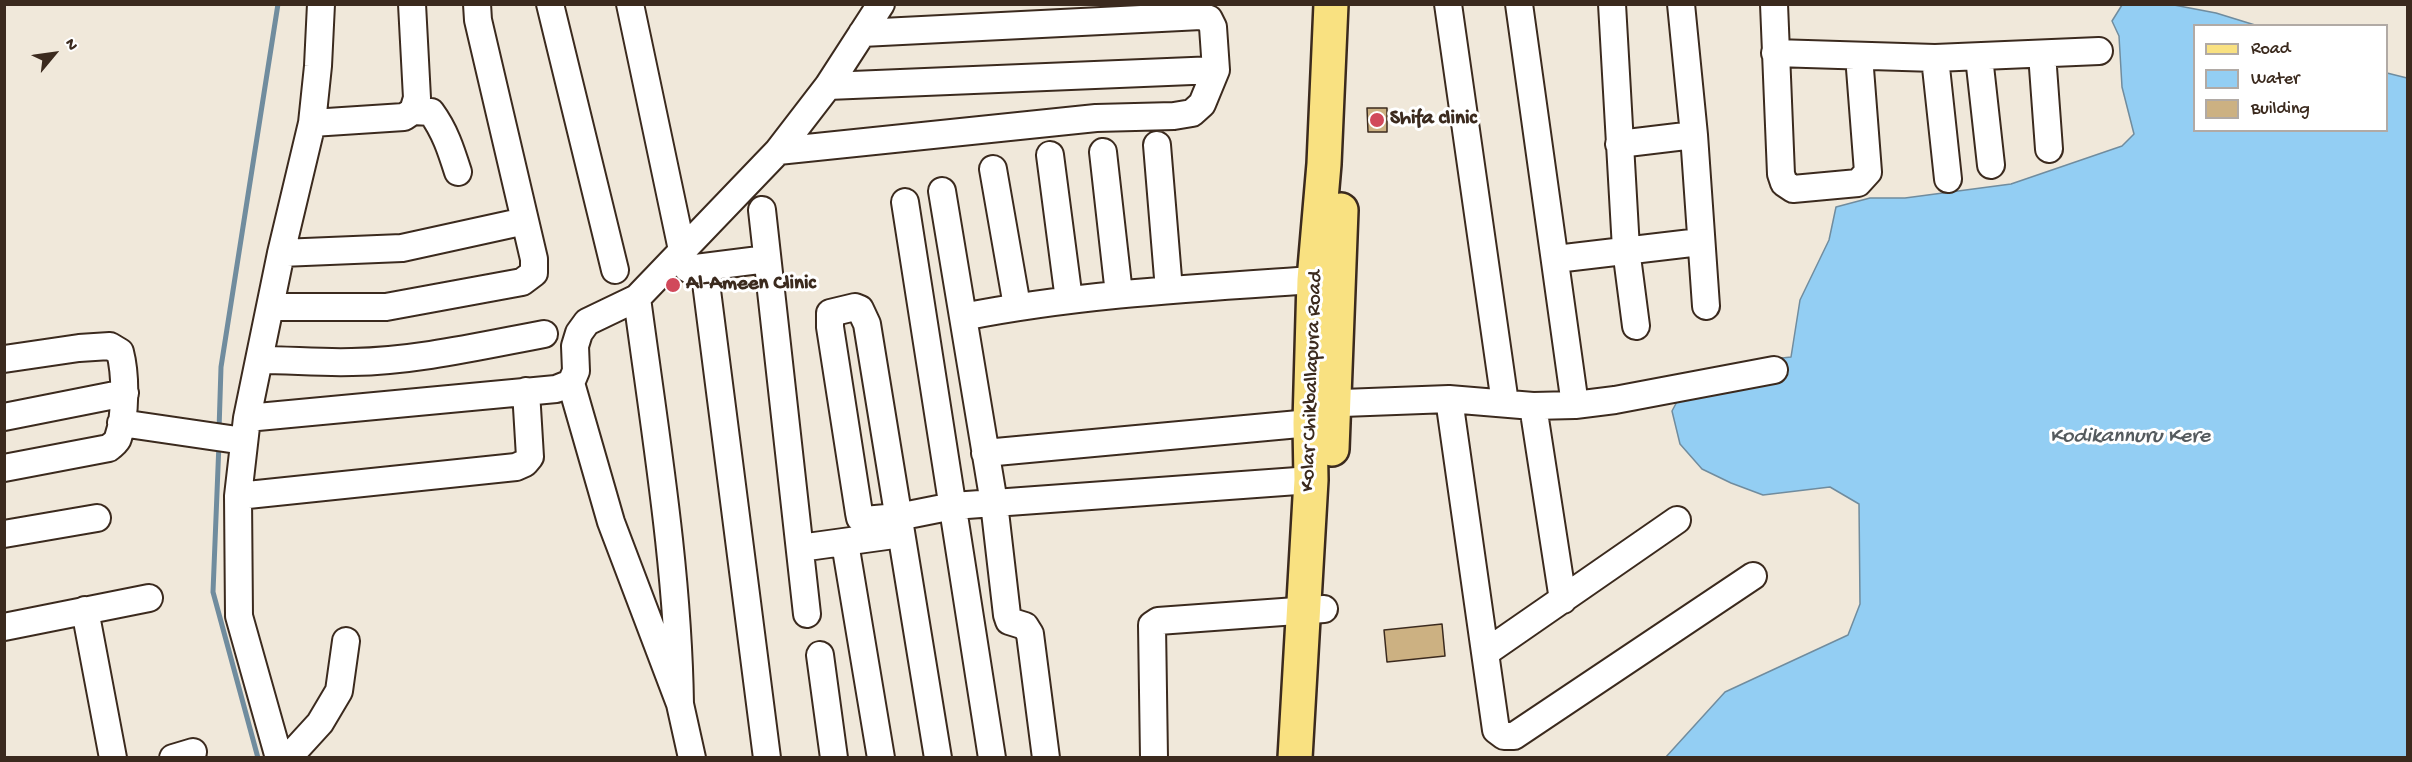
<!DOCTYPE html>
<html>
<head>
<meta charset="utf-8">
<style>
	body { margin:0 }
	#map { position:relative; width:2412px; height:762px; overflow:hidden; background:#f0e8da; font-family:"Gochi Hand",sans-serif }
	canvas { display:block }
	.frame { position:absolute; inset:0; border:6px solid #3b2a1e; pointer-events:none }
	.legend { position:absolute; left:2193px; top:24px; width:195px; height:108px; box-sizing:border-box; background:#fff; border:2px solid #b1aaa5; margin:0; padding:8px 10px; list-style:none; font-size:18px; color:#3b2a1e }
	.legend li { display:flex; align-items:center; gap:12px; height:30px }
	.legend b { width:30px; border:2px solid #b1aaa5 }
	.north { position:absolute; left:24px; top:24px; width:60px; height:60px; -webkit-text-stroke:4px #fff; paint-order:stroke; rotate:61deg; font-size:16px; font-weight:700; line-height:24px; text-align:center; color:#3b2a1e }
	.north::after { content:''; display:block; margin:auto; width:21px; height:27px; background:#3b2a1e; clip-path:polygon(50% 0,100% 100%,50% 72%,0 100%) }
</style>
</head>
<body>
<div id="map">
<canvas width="2412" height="762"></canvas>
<div class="frame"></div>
<ul class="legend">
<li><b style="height:8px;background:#f9e181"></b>Road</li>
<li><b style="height:16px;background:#93cef3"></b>Water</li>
<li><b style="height:16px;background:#ccb182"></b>Building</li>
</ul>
<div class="north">N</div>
</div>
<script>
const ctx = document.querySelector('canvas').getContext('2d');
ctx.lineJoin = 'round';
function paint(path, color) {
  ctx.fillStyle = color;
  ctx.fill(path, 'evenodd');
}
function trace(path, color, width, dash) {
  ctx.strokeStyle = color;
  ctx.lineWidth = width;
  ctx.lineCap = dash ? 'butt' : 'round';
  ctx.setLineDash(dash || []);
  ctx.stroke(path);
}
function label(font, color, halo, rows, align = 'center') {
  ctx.font = font + ' "Gochi Hand",sans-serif';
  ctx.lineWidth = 6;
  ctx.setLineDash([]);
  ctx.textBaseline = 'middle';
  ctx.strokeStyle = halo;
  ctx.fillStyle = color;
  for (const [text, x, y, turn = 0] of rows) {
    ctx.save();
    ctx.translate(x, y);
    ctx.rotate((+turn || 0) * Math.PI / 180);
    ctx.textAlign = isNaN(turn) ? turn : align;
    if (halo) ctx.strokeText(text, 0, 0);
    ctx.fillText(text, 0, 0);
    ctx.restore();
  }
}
const water = new Path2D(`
	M2122,5H2174L2216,13L2255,25L2194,26V130H2386L2387,73L2407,78V757L1665,758L1725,692L1848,635L1860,604L1859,504L1830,487L1763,495L1731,483L1702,469L1680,444L1672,411L1688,381L1755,361L1791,357L1800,300L1829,240L1836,207L1870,198H1905L2011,184L2122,146L2134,134L2122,87L2119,36L2112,21Z`);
paint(water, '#93cef3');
trace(water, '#708c9e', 1.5);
trace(new Path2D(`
	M219,430L221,367L278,4
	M219,443L213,592L258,758`), '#708c9e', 5);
const building = new Path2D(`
	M1367,108H1387V132H1368Z
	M1442,624L1445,656L1387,662L1384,630Z`);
paint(building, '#ccb182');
trace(building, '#3b2a1e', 1.5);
const minor = new Path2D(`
	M550,4L615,270
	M630,4L682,250
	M1448,4L1505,403
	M1519,4L1575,405
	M1612,4L1626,249L1636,326
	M1681,4L1694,135L1706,306
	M1774,4L1781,174L1784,183L1793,189L1858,183L1868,172L1859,56
	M1775,53L1935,58L2099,51
	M2042,54L2049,149
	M1979,57L1991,165
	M1935,58L1948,179
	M828,86L1216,70
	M413,111L431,112C445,131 451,150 458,172
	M312,123L404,117L413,111L417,98L412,4
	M1619,144L1694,135
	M1157,145L1169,290
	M778,151L1096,118L1174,116L1192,113L1202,104L1216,70L1213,27L1209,19L1201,16L862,33
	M1103,152L1119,294
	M1050,155L1069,300
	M993,169L1017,306
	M942,191L994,503L1007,615L1009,621L1025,626L1030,634L1046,758
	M905,202L992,758
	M762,210L807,614
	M281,253L402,248L525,221
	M1556,259L1700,242
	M704,267L767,758
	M688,269L767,259
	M637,298C655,433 678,568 680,704
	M270,307H386L522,282L534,273V259L478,20L477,4
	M963,317C1079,294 1197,288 1314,280
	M4,359L79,348L110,346L120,352C126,375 126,415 118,438C117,442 112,445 109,448L4,468
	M259,360C290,360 321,363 352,362C416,361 480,346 544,334
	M571,383L611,522L680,704L692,758
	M1449,399L1496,730L1504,736H1514L1753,576
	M1316,404L1449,399L1533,406L1575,405L1615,400L1774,370
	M1533,406L1563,600
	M4,417L125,393
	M247,418L556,389L571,383L576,371L575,346L579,333L587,322L637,298L778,151L828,86L881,4
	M121,423L244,441
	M985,453L1310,423
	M238,496L516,467L525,463L530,457L526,391
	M4,534L97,518
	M845,543L881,758
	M800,548L901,534
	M85,610L113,758
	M4,627L149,598
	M1485,653L1677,520
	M820,655L834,758
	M173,758L193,752
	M279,758L239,616L238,496L247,418L281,253L312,123L318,66L321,4
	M288,758L320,723L339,691L346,641
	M938,758L867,324L860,309L855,307L830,313V327L859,513L860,518L864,520L898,517L953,506L1311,480
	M1154,758L1152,625L1158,621L1324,609`);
const major = new Path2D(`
	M1332,449L1341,210
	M1295,758L1311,480L1310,423L1314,280L1324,164L1331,4`);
trace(minor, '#3b2a1e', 30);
trace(major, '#3b2a1e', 38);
trace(minor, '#fff', 26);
trace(major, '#f9e181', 33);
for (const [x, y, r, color] of [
	[1377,120,8,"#d1495b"],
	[673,285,8,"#d1495b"]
]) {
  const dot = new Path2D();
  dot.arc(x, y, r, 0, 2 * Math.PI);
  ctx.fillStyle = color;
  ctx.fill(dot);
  trace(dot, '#fff', 2);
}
label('bold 21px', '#3b2a1e', '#fff', [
	["Shifa clinic",1390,120],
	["Al-Ameen Clinic",686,285]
], 'left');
label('21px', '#3b2a1e', '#fff', [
	["Kolar Chikballapura Road",1313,381,-88]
]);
label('italic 22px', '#555b5e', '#fff', [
	["Kodikannuru Kere",2130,438]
]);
</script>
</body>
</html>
